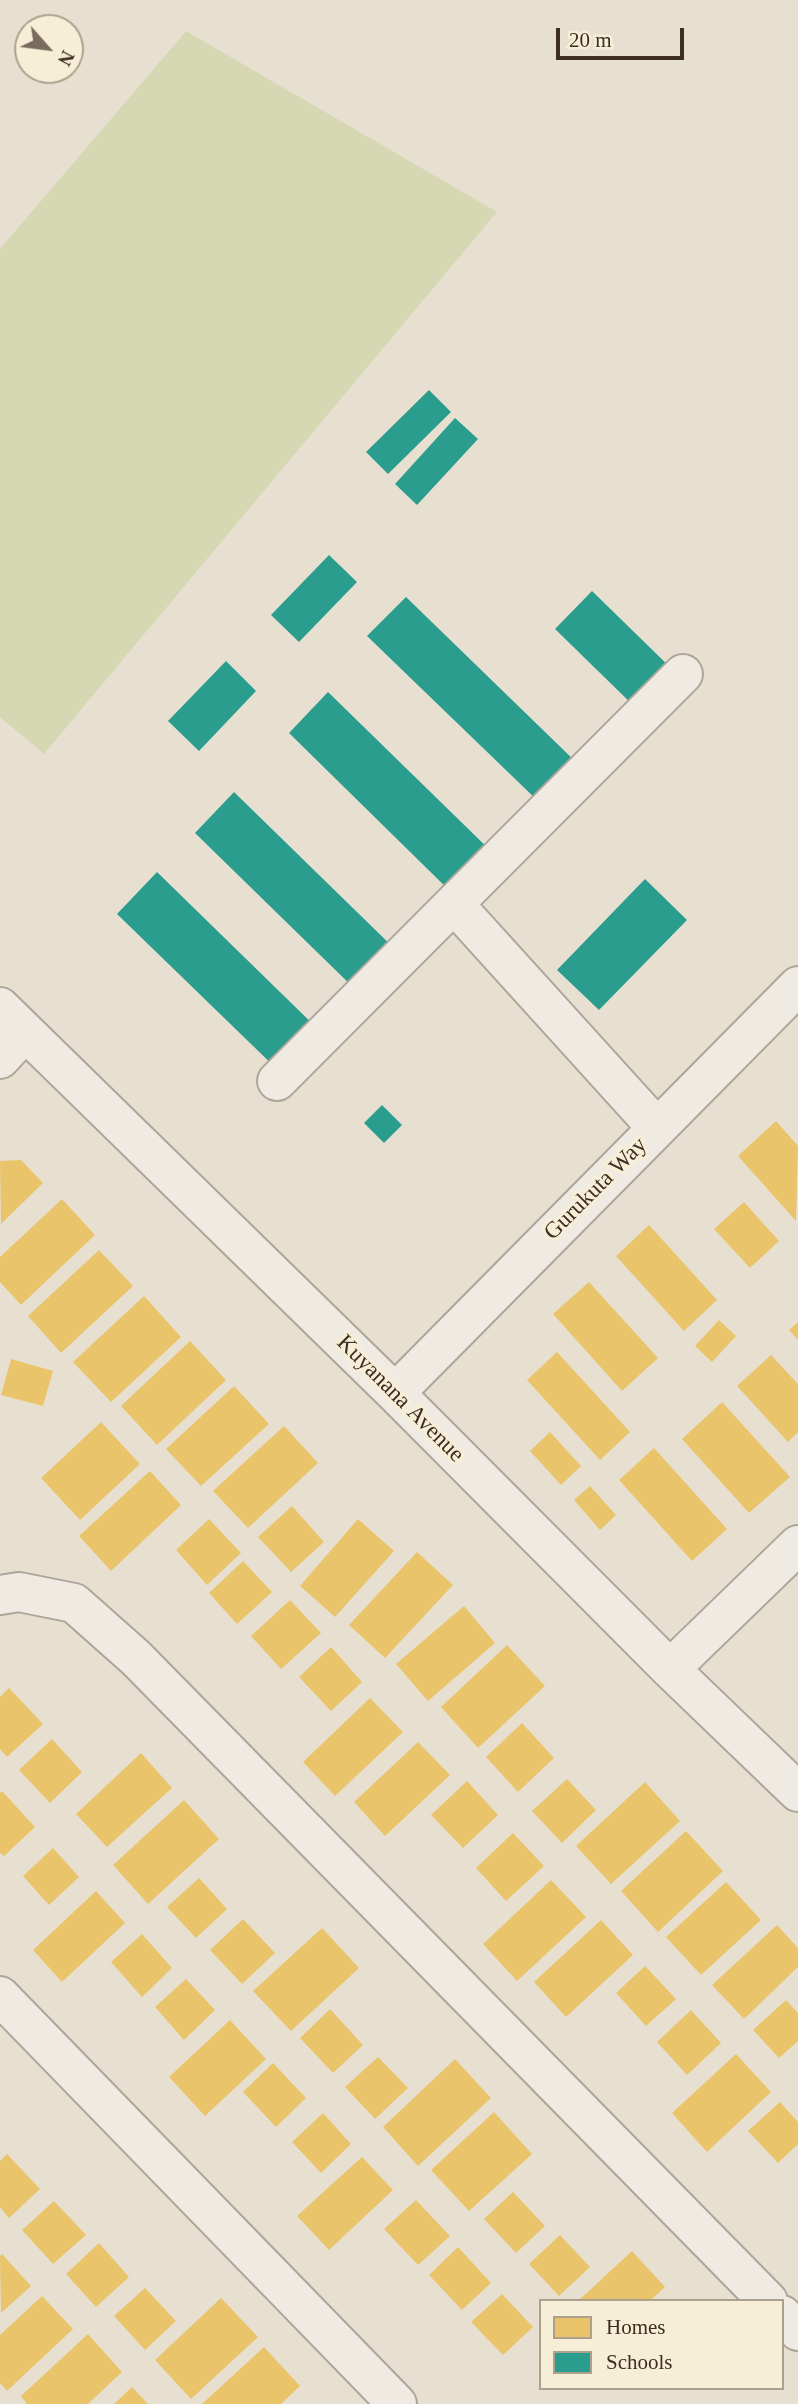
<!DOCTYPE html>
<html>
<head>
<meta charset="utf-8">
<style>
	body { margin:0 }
	#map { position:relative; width:798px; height:2404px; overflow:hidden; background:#e7e0d1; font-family:"Times New Roman",serif }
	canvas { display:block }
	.legend { position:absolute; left:539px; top:2299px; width:245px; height:91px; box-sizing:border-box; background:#f7eed8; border:2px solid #ada18e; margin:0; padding:9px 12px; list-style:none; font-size:21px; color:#3d2e20 }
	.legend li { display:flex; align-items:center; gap:14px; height:35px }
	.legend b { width:35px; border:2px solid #ada18e }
	.north { position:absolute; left:14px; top:14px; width:70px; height:70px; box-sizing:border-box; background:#f7eed8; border:2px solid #ada18e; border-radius:50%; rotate:118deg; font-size:19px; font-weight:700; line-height:28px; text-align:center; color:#3d2e20 }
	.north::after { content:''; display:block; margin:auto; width:24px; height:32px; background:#786c5e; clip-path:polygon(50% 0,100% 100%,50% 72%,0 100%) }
	.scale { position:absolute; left:556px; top:28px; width:128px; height:32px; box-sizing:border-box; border:4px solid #3d2e20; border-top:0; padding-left:9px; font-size:21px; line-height:24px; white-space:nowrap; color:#3d2e20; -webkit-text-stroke:5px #f7eed8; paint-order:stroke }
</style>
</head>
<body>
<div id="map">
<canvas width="798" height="2404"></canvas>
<ul class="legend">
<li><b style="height:19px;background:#e9c46a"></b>Homes</li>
<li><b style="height:19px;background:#2a9d8f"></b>Schools</li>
</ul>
<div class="north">N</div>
<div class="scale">20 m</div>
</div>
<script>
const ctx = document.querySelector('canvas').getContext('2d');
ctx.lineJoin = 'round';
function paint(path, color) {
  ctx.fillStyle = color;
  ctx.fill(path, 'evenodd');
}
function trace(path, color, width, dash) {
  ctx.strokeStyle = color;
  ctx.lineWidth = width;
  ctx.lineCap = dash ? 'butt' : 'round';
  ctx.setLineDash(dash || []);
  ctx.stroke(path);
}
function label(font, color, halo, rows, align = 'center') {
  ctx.font = font + ' "Times New Roman",serif';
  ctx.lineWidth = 7;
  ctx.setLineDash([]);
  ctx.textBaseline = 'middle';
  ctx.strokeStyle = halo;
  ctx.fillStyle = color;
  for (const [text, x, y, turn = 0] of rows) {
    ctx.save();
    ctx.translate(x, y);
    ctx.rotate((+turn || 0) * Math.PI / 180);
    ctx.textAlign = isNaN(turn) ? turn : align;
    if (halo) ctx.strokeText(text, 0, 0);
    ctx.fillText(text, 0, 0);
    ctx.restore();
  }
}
paint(new Path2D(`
	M186,31L497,212L44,754L0,717V249Z`), '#d6d7b3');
paint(new Path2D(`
	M776,1121L798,1146L796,1221L738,1156Z
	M21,1160L43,1183L1,1224L0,1161Z
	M62,1199L95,1235L21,1305L0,1282V1257Z
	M744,1202L779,1241L750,1268L714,1229Z
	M649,1225L717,1300L684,1331L616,1256Z
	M99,1250L133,1286L61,1353L28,1316Z
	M589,1282L658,1358L622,1391L553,1314Z
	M144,1296L181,1337L111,1402L73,1362Z
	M719,1320L736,1336L712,1362L695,1346Z
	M798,1322V1340L789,1330Z
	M190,1341L226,1380L157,1445L121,1406Z
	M557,1352L630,1432L600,1460L527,1380Z
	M771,1355L798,1384V1432L788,1442L737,1386Z
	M11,1359L53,1371L43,1406L1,1395Z
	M234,1386L269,1424L201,1486L166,1449Z
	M722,1402L790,1477L749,1513L682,1439Z
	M101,1422L140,1464L80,1520L41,1478Z
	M284,1426L318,1463L248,1528L213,1491Z
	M550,1432L581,1466L561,1485L530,1451Z
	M654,1448L727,1529L692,1561L619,1480Z
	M150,1471L181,1505L111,1571L79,1536Z
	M590,1486L616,1515L600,1530L574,1500Z
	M292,1506L324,1542L291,1572L258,1537Z
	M209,1519L241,1553L207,1585L176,1550Z
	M358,1519L394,1551L335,1617L300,1586Z
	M417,1552L453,1585L385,1658L349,1625Z
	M243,1561L272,1592L237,1624L209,1593Z
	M290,1600L321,1633L281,1669L251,1636Z
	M464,1606L495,1643L428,1701L396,1664Z
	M507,1645L545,1686L478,1748L441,1707Z
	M331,1647L362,1682L331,1711L299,1677Z
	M9,1688L43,1724L7,1757L0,1749V1697Z
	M370,1698L403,1732L335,1796L303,1762Z
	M522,1723L554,1758L518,1792L486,1757Z
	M52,1739L82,1772L50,1803L19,1770Z
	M418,1742L450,1775L385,1836L354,1802Z
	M141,1753L172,1788L107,1847L76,1814Z
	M567,1779L596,1810L562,1843L532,1811Z
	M467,1781L498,1815L463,1848L431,1815Z
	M645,1782L680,1821L611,1884L576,1846Z
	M2,1791L35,1827L4,1856L0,1853V1793Z
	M184,1800L219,1839L148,1904L113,1865Z
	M686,1831L723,1871L658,1932L621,1891Z
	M513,1833L544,1866L506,1901L476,1868Z
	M53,1848L79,1877L49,1905L23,1876Z
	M199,1878L227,1909L196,1938L167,1907Z
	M551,1880L586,1917L517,1981L483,1944Z
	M726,1882L761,1920L701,1975L666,1937Z
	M96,1891L125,1923L62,1982L33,1950Z
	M243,1919L275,1953L242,1984L210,1950Z
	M601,1920L633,1955L566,2017L534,1982Z
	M777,1925L798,1948V1967L744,2019L712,1985Z
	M322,1928L359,1968L291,2031L253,1991Z
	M142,1934L172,1968L142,1997L111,1962Z
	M645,1966L676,1999L646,2026L616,1993Z
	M186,1979L215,2010L184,2040L155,2007Z
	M786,2000L798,2013V2041L779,2058L753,2030Z
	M330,2009L363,2045L333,2073L300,2038Z
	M691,2010L721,2043L687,2075L657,2042Z
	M230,2020L266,2059L205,2116L169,2077Z
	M736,2054L771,2092L707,2152L672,2113Z
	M378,2057L408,2088L375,2119L345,2087Z
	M455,2059L491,2098L418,2166L383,2127Z
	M273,2063L306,2098L276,2127L243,2092Z
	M780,2102L798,2122V2144L778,2163L748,2131Z
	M494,2112L532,2154L469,2211L431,2170Z
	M323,2113L351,2144L321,2173L292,2142Z
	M7,2154L40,2189L9,2218L0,2207V2161Z
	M362,2157L393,2190L329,2250L297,2216Z
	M513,2192L545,2226L516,2253L484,2219Z
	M416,2200L450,2236L418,2265L384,2229Z
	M54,2201L86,2235L53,2264L22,2230Z
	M560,2235L590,2267L559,2296L529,2264Z
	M99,2243L129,2277L96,2307L66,2274Z
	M458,2247L491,2283L462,2310L429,2275Z
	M632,2251L665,2287L650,2301H578Z
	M2,2254L31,2286L1,2313L0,2256Z
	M145,2288L176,2321L145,2350L114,2316Z
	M502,2294L533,2327L503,2355L471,2322Z
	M42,2296L73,2329L7,2391L0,2383V2335Z
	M221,2298L258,2337L191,2399L155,2360Z
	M88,2334L122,2372L88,2404H27L21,2396Z
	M264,2347L300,2386L281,2404H202Z
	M132,2387L148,2404H114Z`), '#e9c46a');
paint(new Path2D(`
	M429,390L451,412L388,474L366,452Z
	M455,418L478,439L417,505L395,484Z
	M329,555L357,582L299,642L271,615Z
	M592,591L674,671L637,709L555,629Z
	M406,597L578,764L540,803L367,636Z
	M226,661L256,691L199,751L168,721Z
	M328,692L496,856L457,898L289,733Z
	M234,792L400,954L361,995L195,833Z
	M157,872L323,1034L284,1076L117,914Z
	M645,879L687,920L599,1010L557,970Z
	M382,1105L402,1125L384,1143L364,1123Z`), '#2a9d8f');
const minor = new Path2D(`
	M454,904L657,1128
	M0,1007L395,1393L670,1669L798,1792
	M0,1059L25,1032
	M277,1081L683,674
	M395,1393L798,986
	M0,1595L19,1592L74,1603L136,1658L768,2301
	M670,1669L798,1545
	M0,1996L397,2404
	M782,2315L798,2331`);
trace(minor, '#ada599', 42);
trace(minor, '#efebe3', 38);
label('23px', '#3d2e20', '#f7eed8', [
	["Gurukuta Way",596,1189,-45],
	["Kuyanana Avenue",400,1399,45]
]);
</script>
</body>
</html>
